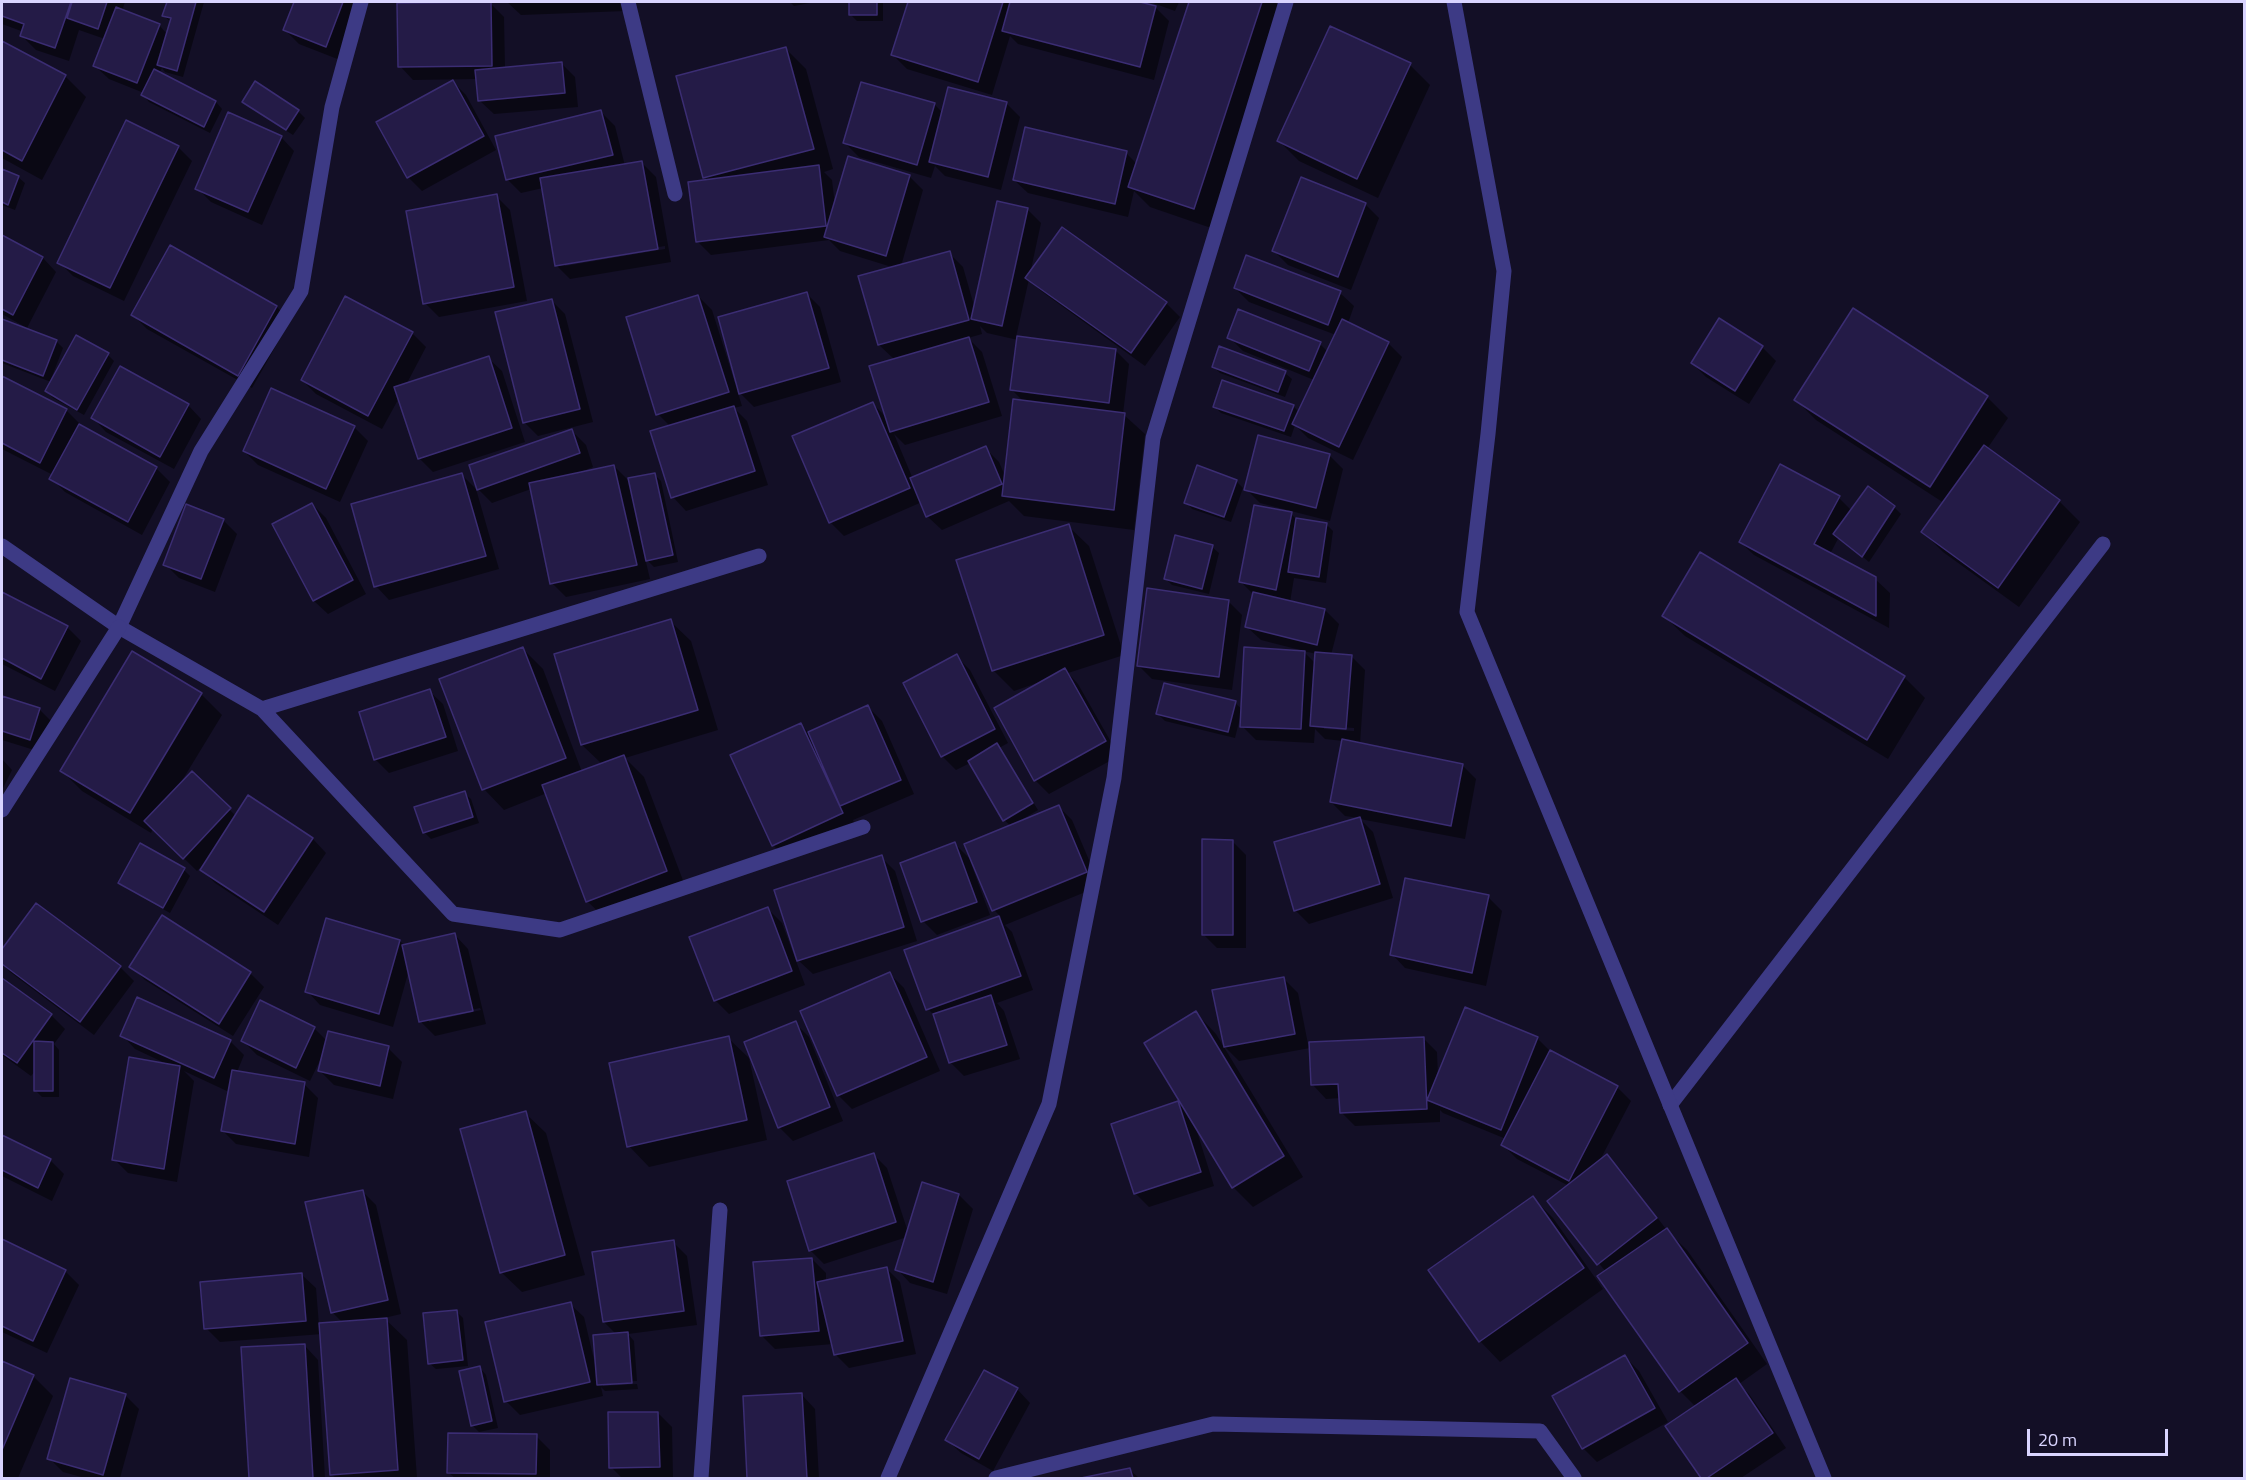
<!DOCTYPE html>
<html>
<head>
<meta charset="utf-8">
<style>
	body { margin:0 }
	#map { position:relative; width:2246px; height:1480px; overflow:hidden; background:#130f26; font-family:"Titillium Web",sans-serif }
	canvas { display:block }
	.frame { position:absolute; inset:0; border:3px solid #d9d4ff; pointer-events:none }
	.scale { position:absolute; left:2027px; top:1429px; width:141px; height:27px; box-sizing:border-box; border:3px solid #d9d4ff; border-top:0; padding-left:8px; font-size:18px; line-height:21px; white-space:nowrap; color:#d9d4ff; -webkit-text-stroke:4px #130f26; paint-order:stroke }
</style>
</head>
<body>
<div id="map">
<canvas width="2246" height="1480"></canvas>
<div class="frame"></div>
<div class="scale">20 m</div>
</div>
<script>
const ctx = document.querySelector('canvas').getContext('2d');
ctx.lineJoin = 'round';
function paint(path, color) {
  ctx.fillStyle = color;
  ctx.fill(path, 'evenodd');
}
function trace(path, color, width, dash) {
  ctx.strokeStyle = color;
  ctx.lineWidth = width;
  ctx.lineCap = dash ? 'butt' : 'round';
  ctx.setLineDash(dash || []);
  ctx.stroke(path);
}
paint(new Path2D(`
	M2,2H125L122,11L159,25L167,34L171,22L164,16L168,2H204L183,77L165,72L162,68L159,74L216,102L222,109L210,133L149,102L143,95L144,93L109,79L95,66L105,39L79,30L69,61L36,50L22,36L24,32L2,24Z
	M295,2H362L340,60L299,44L285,30Z
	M483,2H501H489L504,17L505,69L562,64L575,77L578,107L494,114L480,101L477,79L413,80L400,66Z
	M507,2H625L626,11L521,15Z
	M790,2H815L794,6Z
	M850,2H883V21H857L850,14Z
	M909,2H1134L1155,7L1169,21L1154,80L1018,44L1010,36L992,95L907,69L893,55Z
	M1150,2H1179L1175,11Z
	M1191,2H1275L1285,12L1214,229L1150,207L1134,191L1128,217L1028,193L1014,180L1126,153L1137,164Z
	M2,42L66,77L86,97L42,180L2,158Z
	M786,49L806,69L833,169L824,172L832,180L835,205L909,176L923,190L901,266L949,253L963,267L975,309L1027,209L1041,223L1030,274L1062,229L1166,303L1180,317L1145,366L1041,291L1029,279L1016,337L1115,350L1129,364L1123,414L1145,434L1134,530L1024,516L1009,501L942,530L928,517L922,502L844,536L830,522L873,404L887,418L895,360L879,345L895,268L840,251L829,240L711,255L697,241L708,181L705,177ZM980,326L987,333L1018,340L1012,390L1023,401L1005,476L999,462L985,448L913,479L894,434L905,445L1002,416L982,352L968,338L982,334Z
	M1410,65L1430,85L1378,198L1299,161L1279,141Z
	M453,82L466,95L496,150L422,191L408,177Z
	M255,83L298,111L305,118L293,135L251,108L244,101Z
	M1006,103L1020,117L1001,190L945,176L935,166L931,178L859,157L845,143L934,104L943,113Z
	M601,112L615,126L625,166L642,163L656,177L671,262L570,279L556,265L543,188L521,193L507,179ZM665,246V249L565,266V263Z
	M281,137L294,151L262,225L211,202L197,188Z
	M178,147L192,161L124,301L73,276L59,262Z
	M2,170L18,177L25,183L15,210L2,205Z
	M496,196L510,210L527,301L439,317L425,303Z
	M1365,204L1379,218L1351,290L1288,265L1274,251Z
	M2,236L43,258L56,272L27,328L2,314Z
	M171,247L277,307L290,321L252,388L147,329L133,315Z
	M1235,288L1340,293L1354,306L1348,323L1388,343L1402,357L1353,460L1308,438L1295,425L1291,437L1221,413L1214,406H1293L1299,412L1314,380L1243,351L1229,337L1320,344L1328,352L1336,335L1249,302Z
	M806,293L820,307L841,382L754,407L737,390L742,406L734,408L747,421L768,485L686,511L673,497L671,427L658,414L698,296L712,310L735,383Z
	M551,300L565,314L593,422L538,436L524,422Z
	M1854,310L1987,397L2008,418L1987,449L2059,501L2080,522L2019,607L1943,552L1923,532L1944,503L1816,420L1796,400Z
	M2,320L56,341L63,348L51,379H53L108,355L114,361L84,415L53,398L46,391L51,382L2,363Z
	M1719,320L1762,347L1776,361L1749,404L1706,377L1692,363Z
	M412,333L426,347L406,385L488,358L502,371L525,442L433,472L419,458L399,398L382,429L316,394L302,380Z
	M1213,366L1285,373L1292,379L1285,397L1220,373Z
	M2,378L66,410L80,424L79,426L157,469L170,482L142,535L65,492L51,478L53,475L2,449Z
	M188,405L201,419L174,469L106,432L93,418Z
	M354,427L368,441L340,502L258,465L244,451Z
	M572,431L586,445L593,467L583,471V473L614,466L631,483L654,474L661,481L678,562L654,567L645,558L650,579L566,597L552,583L531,489L492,503L478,489Z
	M1329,455L1343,469L1330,521L1287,510L1297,520L1326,524L1333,531L1326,583L1294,578L1290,602L1325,610L1339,624L1331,655L1351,656L1365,670L1360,744L1462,765L1476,779L1465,839L1360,819L1373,832L1393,898L1309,924L1295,910L1359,818L1345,816L1331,802L1343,741L1325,739L1315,729L1314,743L1256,740L1242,726L1241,714L1235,738L1165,721L1158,714L1235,703L1243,710L1300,652V650L1261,640L1247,627L1254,595L1240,581L1287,510L1260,503L1246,489ZM1303,651L1317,654L1316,664ZM1324,726L1354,728V731L1324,729Z
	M462,475L476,489L499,569L389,600L376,586Z
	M1236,481L1243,488L1231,522L1192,509L1186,502Z
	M1839,498L1852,511L1894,507L1901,514L1869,562L1839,537L1830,554L1875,579L1890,593L1889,628L1754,555L1740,542Z
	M312,504L326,518L366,594L328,614L314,601L274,525Z
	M223,520L237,534L215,592L179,578L165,564Z
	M1068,526L1089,546L1124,655L1068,673L1078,684L1119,756L1049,794L1035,780L996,709L1040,682L1014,691L993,670Z
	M1212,547L1219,553L1209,594L1172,585L1165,578Z
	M2,594L67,627L81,641L55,691L2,664Z
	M1228,601L1242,615L1232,690L1152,679L1138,665Z
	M1664,616L1904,677L1925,698L1888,759L1685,636Z
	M670,621L691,641L718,730L625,758L644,777L687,891L608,921L587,901L547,793L504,810L484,789L441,680L523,649L543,669L582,772L602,764L582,745L555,655Z
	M132,653L201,694L222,715L180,784L192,773L236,816L249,797L313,839L326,853L278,925L215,883L200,868L197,871L153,828L151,833L82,791L62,771Z
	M956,656L970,670L1008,743L999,748L1038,810L1023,819L1024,821L1059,807L1072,820L1100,886L1005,925L1012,932L1033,990L997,1003L1004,1011L1020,1059L964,1076L950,1062L936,1017L928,1009L906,951L1001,917L994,910L1011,826L1004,820L970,763L956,770L942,756L905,684Z
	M429,691L443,704L458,751L389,773L375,759Z
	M2,698L40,710L53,723L44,753L2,740Z
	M868,707L882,721L914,794L853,820L856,827L787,859L773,845L801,725L809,733Z
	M2,759L12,770L2,790Z
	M464,793L471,799L479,823L431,839L424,832Z
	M1232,841L1246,855V948H1217L1203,934Z
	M955,844L969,858L990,915L937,935L923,921Z
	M881,857L895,871L917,941L813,974L799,961L776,891Z
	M184,870L190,876L170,913L127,889L120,883Z
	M1488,897L1502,911L1486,986L1405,968L1392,954Z
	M36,905L120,967L134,981L94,1035L10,972L2,963V952Z
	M768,909L782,923L805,985L729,1014L715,1000Z
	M455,935L468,949L486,1024L435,1036L421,1022L409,970L393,1027L320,1005L307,991L400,941L405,946ZM480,1008L481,1010L429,1022V1019Z
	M131,966L250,973L264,987L233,1036L145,980Z
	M890,974L904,988L940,1071L852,1109L839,1096L802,1012Z
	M1284,979L1298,993L1308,1044L1423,1038L1437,1052L1438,1077L1537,1038L1551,1052L1617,1087L1631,1101L1599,1162L1607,1156L1621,1170L1669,1233L1687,1250L1767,1364L1739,1384L1749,1394L1786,1448L1741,1478H1703L1667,1426L1696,1407L1680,1391L1606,1272L1549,1202L1569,1186L1517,1159L1503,1145L1506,1139L1443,1113L1440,1110V1122L1355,1126L1341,1112V1098L1326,1099L1313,1085L1310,1048L1239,1061L1225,1047L1214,991Z
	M2,980L51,1015L65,1029L54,1044L59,1050V1097H42L36,1091V1070L31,1076L2,1055Z
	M1196,1013L1216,1034L1303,1177L1253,1207L1233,1187L1195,1125L1214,1186L1149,1207L1135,1193L1177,1103L1187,1111Z
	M795,1023L809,1037L843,1121L793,1141L779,1127Z
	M314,1028L327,1041L388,1048L402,1062L393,1099L334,1085L320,1071L323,1054L310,1081L257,1055L243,1041Z
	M122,1035L230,1041L244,1055L237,1072L304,1084L318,1098L309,1157L236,1144L222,1130L229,1092L184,1071L194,1081L177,1182L128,1173L114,1159L169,1065L135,1049Z
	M728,1038L749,1058L767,1140L649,1167L629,1146Z
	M525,1113L546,1133L585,1275L522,1292L501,1272Z
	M2,1137L50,1160L64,1174L52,1201L2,1176Z
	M873,1154L887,1168L908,1232L923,1184L959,1195L973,1209L947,1294L910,1283L897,1269L907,1237L824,1264L810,1250Z
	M362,1191L376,1205L401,1314L384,1318L407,1340L417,1478H336L332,1475L322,1334L220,1342L206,1328L302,1275L316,1288L319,1325L343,1323L332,1312Z
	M1533,1198L1553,1218L1603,1289L1500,1362L1480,1341L1430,1271Z
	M2,1241L65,1271L79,1285L47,1353L2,1332Z
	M673,1242L687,1256L697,1325L628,1334L634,1341L637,1381L603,1383V1386L637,1384L638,1389L605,1391L601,1387L603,1396L520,1415L506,1401L570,1304L584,1317L595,1364L617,1335L604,1322Z
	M812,1259L826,1273V1281L887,1269L900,1282L916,1354L849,1368L835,1354L833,1344L775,1349L761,1335Z
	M456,1311L463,1318L468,1366L436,1369L429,1363Z
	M305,1346L318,1360L325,1478H250L242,1349Z
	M1625,1357L1639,1371L1668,1422L1597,1462L1583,1448Z
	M2,1362L33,1376L53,1396L18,1478H2Z
	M480,1368L486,1375L498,1428L479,1432L472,1425Z
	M1017,1389L1030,1403L993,1471L961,1453L947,1440Z
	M125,1395L139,1409L120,1478H85L63,1472L49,1458Z
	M802,1395L815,1409L819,1478H749L744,1397Z
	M658,1413L672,1427L673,1478H622L611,1467Z
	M536,1436L550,1450V1478H455L449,1473Z
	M1130,1470L1139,1478H1088Z`), '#0007');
const building = new Path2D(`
	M2,2H71L55,48L20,36L24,24L2,16Z
	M72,2H107L98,29L67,18Z
	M167,2H196L177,71L157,65L171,18L162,16Z
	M294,2H343L326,47L283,30Z
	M491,2L492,66L398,67L397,3Z
	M849,2H877V15H849Z
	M908,2H1003L978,82L891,55Z
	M1010,2H1140L1156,6L1140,67L1002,31Z
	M1189,2H1262L1194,209L1128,187Z
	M116,7L160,24L137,83L93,66Z
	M1330,26L1411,63L1357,179L1277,141Z
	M2,41L66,75L22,161L2,150Z
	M786,47L814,149L703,178L676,76Z
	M562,62L565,93L478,101L475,70Z
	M154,69L216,101L204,127L141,95Z
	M453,80L484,136L407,178L376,122Z
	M255,81L299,110L286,130L242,102Z
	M861,82L935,103L917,165L843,143Z
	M948,87L1007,102L988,177L929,162Z
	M601,110L613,155L506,180L495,136Z
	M228,112L282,136L248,212L195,189Z
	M126,120L179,146L110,288L57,263Z
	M1025,127L1127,151L1115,204L1013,180Z
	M848,156L910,175L886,256L824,237Z
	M642,161L658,249L555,266L540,178Z
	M819,165L826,226L696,242L688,182Z
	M2,169L19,176L8,205L2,202Z
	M1301,177L1366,203L1338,277L1272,251Z
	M497,194L514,287L423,304L406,211Z
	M997,201L1028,208L1002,326L971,319Z
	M1062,227L1167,302L1131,353L1025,278Z
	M2,235L43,257L13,315L2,309Z
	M170,245L277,306L238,376L131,315Z
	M950,251L969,320L878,345L858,276Z
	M1246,255L1341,291L1328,325L1234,288Z
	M807,292L829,368L739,394L718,317Z
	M698,295L729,392L656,415L626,317Z
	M345,296L413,332L368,416L301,380Z
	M552,299L580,409L523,423L495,312Z
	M1853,308L1988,396L1930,487L1794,400Z
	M1238,309L1321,342L1309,371L1227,338Z
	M1719,318L1763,346L1735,391L1691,363Z
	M2,319L57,340L43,376L2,360Z
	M1342,319L1389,342L1339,447L1292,424Z
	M76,335L109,353L77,410L45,391Z
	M1017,336L1116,349L1109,403L1010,390Z
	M969,337L989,402L890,432L869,366Z
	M1219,346L1286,371L1278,392L1212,367Z
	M489,356L512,428L418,459L394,387Z
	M120,366L189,404L160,457L91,418Z
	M2,376L67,409L40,463L2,443Z
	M1222,380L1294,405L1284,431L1213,407Z
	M271,388L355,426L326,489L243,451Z
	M1013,399L1125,413L1114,510L1002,496Z
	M873,402L910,488L829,523L792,436Z
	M734,406L755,471L671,498L650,431Z
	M79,424L157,467L128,522L49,479Z
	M572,429L580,453L477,490L469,465Z
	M1258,435L1330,454L1316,508L1244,490Z
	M1984,445L2060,500L1998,588L1921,532Z
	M986,446L1002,484L926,517L910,478Z
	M1780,464L1840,496L1814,544L1876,577V616L1739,542Z
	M614,465L637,565L550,584L529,483Z
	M1197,465L1237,480L1224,517L1184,503Z
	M462,473L486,556L374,587L351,504Z
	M655,473L673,555L646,561L628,478Z
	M1868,486L1895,506L1862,557L1833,534Z
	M312,503L353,580L313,601L272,524Z
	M186,504L224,519L201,579L163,565Z
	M1254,505L1292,512L1276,590L1239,582Z
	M1296,518L1327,523L1319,577L1288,572Z
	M1069,524L1104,635L992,671L956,560Z
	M1175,535L1213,545L1202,589L1164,579Z
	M1700,552L1905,676L1867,740L1662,616Z
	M1147,588L1229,600L1219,677L1137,666Z
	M2,592L68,626L41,679L2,658Z
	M1253,592L1325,609L1317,645L1245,627Z
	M671,619L698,710L581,745L554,654Z
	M523,647L566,758L482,790L439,679Z
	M1244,647L1305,651L1301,729L1240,727Z
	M132,651L202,693L130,813L60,771Z
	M1315,652L1352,655L1346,729L1310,726Z
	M957,654L995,729L941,757L903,683Z
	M1065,668L1106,741L1034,781L994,708Z
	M1164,683L1236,701L1228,732L1156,714Z
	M430,689L446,737L374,760L359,712Z
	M2,696L40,708L30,740L2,731Z
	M868,705L901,780L840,806L808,732Z
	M801,723L843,813L772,846L730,755Z
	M1342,739L1463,764L1451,826L1330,802Z
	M997,743L1033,803L1003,821L968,761Z
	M624,755L667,871L586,902L542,785Z
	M192,771L231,808L183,859L144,821Z
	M465,791L473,817L423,833L414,807Z
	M248,795L313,838L264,912L200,870Z
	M1059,805L1087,872L992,911L964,844Z
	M1360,817L1380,884L1294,911L1274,842Z
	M1202,839L1233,840V935H1202Z
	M955,842L977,902L921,922L900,863Z
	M140,843L185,868L163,908L118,883Z
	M882,855L904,927L797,961L774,890Z
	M1405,878L1489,895L1472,973L1390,955Z
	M36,903L121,966L80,1022L2,964V949Z
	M768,907L792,971L714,1001L689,937Z
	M162,915L251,972L219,1024L129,967Z
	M999,916L1021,976L926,1010L904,950Z
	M326,918L400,940L379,1014L305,992Z
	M455,933L473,1011L419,1022L402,945Z
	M890,972L927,1057L837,1096L800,1011Z
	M1284,977L1295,1034L1224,1047L1212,990Z
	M2,978L52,1014L17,1063L2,1053Z
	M991,995L1007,1045L949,1063L933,1014Z
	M137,997L231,1040L214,1078L120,1036Z
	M260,1000L315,1027L296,1068L241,1041Z
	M1465,1007L1538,1037L1501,1130L1427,1100Z
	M1196,1011L1284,1156L1232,1188L1144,1043Z
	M796,1021L830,1107L778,1128L744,1042Z
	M328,1031L389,1046L380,1086L318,1071Z
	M729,1036L747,1120L627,1147L609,1063Z
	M1424,1037L1427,1109L1340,1113L1338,1084L1311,1085L1309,1042Z
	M34,1041L53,1042V1091H34Z
	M1550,1050L1618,1086L1569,1181L1501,1145Z
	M129,1057L180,1066L164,1169L112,1160Z
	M232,1070L305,1082L295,1144L221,1131Z
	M1178,1101L1201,1172L1134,1194L1111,1124Z
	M526,1111L565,1255L500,1273L460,1129Z
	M2,1135L51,1159L38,1188L2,1170Z
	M874,1153L896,1222L809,1251L787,1181Z
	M1607,1154L1657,1218L1597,1265L1547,1201Z
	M922,1182L959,1194L933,1282L895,1270Z
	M363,1190L388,1300L331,1313L305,1202Z
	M1533,1196L1584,1268L1479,1342L1428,1270Z
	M1667,1228L1748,1343L1679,1392L1597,1276Z
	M2,1239L66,1270L33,1341L2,1326Z
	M674,1240L684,1311L603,1322L592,1252Z
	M812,1258L819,1331L760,1336L753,1262Z
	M887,1267L903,1341L834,1355L817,1282Z
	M302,1273L306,1321L204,1329L200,1282Z
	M571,1302L590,1382L504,1402L485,1322Z
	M457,1310L463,1360L428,1364L423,1313Z
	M387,1318L398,1470L330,1475L319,1323Z
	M628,1332L632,1383L597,1385L593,1335Z
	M305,1344L313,1478H249L241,1347Z
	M1625,1355L1655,1408L1582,1449L1552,1396Z
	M2,1361L34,1375L2,1450Z
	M480,1366L492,1421L471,1426L459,1371Z
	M984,1370L1018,1388L979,1459L945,1440Z
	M70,1378L126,1394L103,1475L47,1459Z
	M1736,1378L1773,1433L1707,1478H1701L1665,1426Z
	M802,1393L807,1478H747L743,1396Z
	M608,1412H658L660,1467L609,1468Z
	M448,1433L537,1434L536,1474L447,1473Z
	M1130,1468L1133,1478H1081Z`);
paint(building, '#241b47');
trace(building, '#3b2d73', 1.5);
trace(new Path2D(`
	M628,2L675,194
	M2,546L119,627L262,709L453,914L560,930L863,827
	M119,627L201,451L301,291L332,107L361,2
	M262,709L759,556
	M1670,1105L2103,544
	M701,1478L720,1210`), '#3d3a85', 15);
trace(new Path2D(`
	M1454,2L1504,271L1488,434L1467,612L1824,1478
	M2,810L119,627
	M888,1478L1049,1104L1114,778L1153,438L1286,2
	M996,1478L1213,1424L1540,1431L1574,1478`), '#3d3a85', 15);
</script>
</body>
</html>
